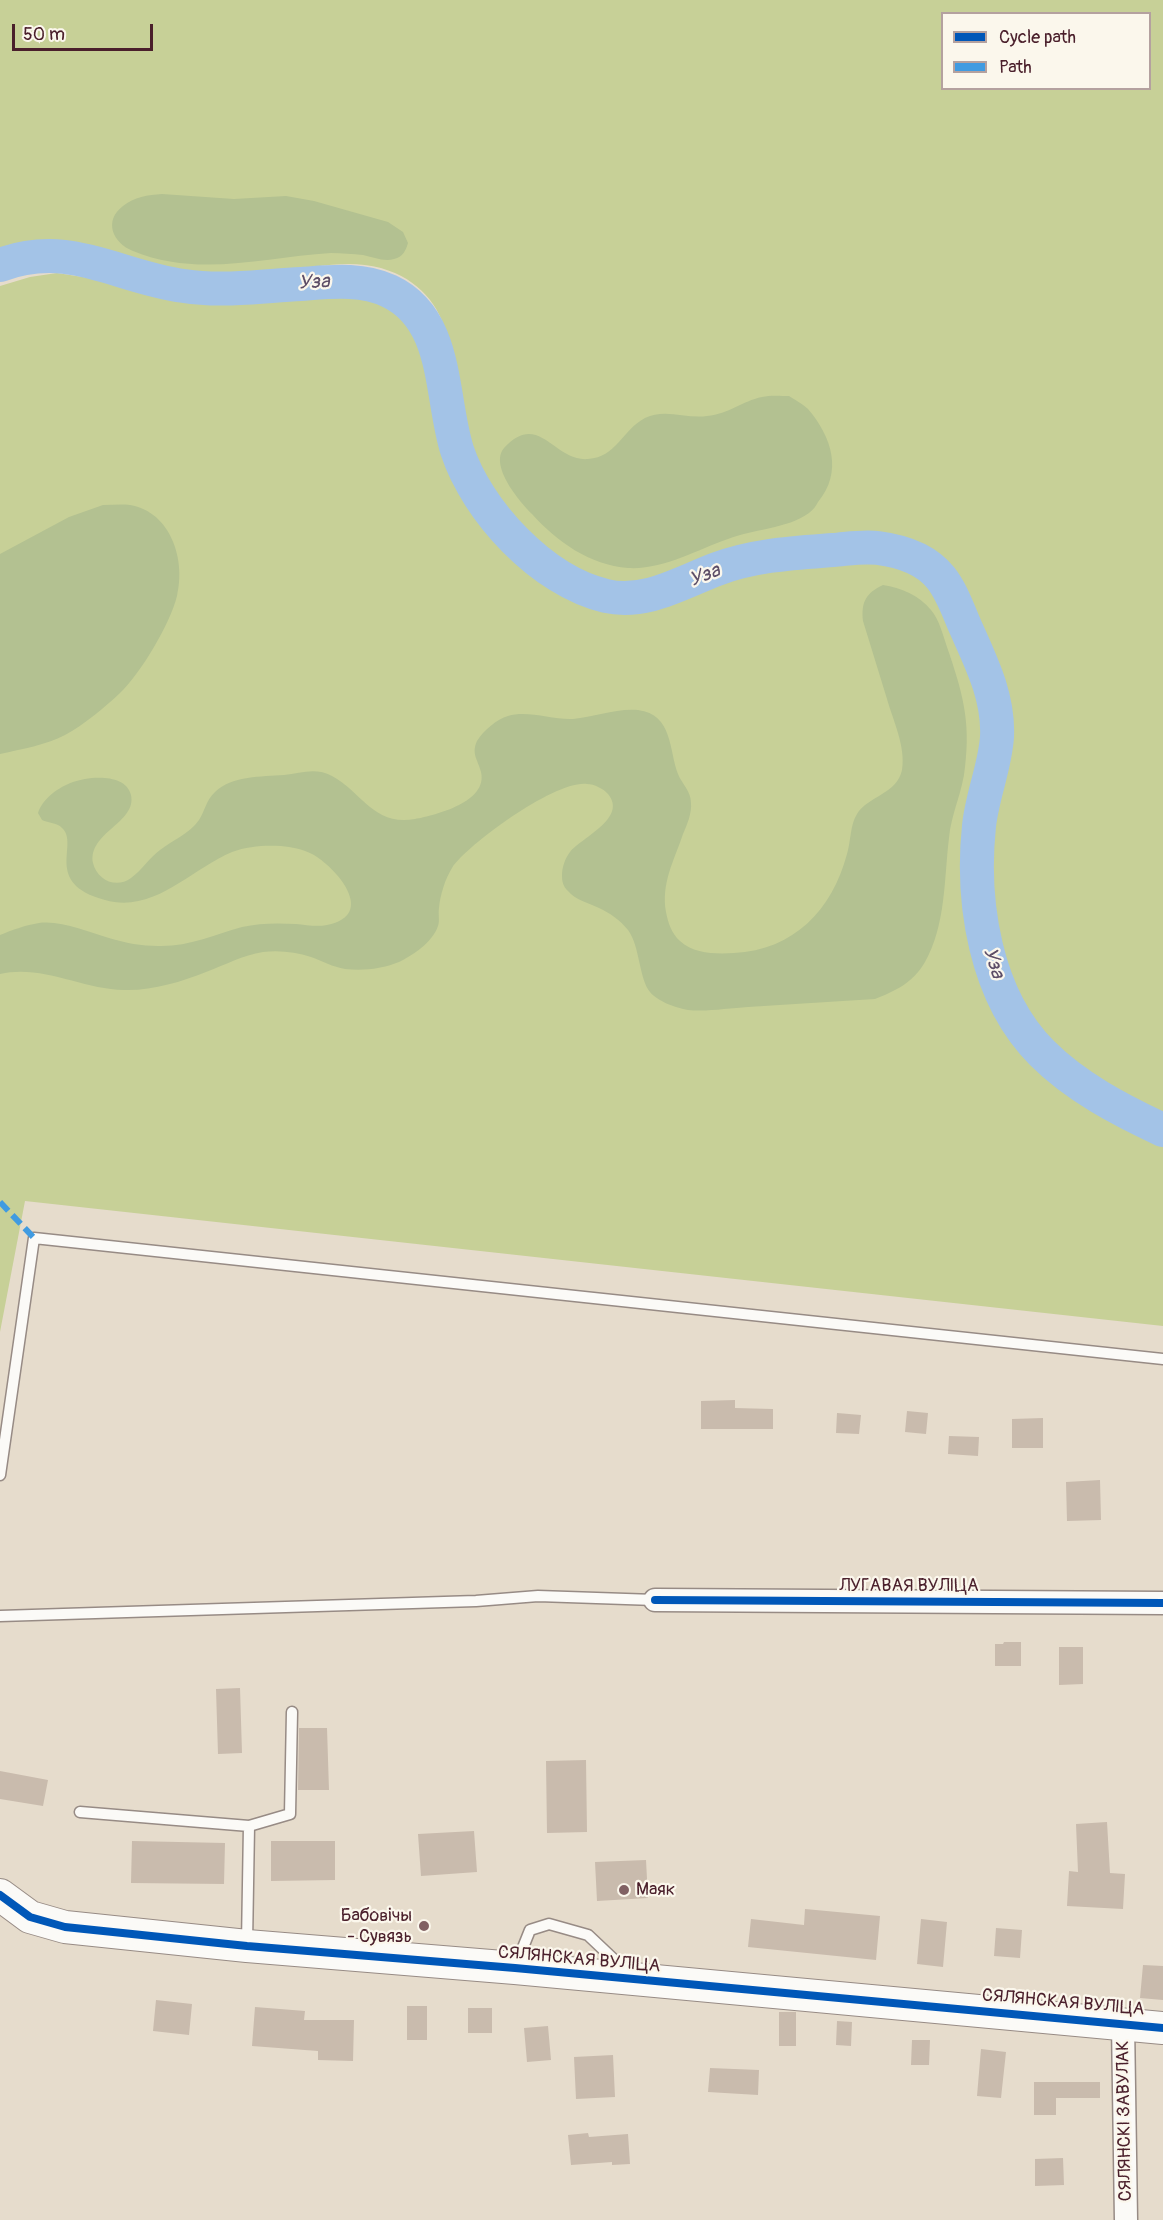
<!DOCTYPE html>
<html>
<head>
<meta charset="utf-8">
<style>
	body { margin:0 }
	#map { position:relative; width:1163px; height:2220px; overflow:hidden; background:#e6dccc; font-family:Pangolin,sans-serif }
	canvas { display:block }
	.legend { position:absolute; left:941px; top:12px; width:210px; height:78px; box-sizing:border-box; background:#fbf7ec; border:2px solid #b4a19f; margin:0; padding:8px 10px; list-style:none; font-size:18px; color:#4a1f2b }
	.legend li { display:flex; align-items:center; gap:12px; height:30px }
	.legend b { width:30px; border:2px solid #b4a19f }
	.scale { position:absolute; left:12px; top:24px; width:141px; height:27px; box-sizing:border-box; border:3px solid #4a1f2b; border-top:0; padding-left:8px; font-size:18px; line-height:21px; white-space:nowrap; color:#4a1f2b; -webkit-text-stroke:4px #fbf7ec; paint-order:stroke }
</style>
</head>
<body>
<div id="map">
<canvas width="1163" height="2220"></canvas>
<ul class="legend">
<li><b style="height:8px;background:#0057b8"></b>Cycle path</li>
<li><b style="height:8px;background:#409be1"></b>Path</li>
</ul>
<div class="scale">50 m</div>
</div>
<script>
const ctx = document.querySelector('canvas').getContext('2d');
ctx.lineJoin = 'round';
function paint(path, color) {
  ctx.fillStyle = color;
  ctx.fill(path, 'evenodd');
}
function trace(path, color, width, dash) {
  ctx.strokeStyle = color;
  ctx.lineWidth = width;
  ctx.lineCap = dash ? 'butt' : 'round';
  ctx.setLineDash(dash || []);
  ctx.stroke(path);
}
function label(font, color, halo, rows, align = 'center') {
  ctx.font = font + ' Pangolin,sans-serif';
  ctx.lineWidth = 4.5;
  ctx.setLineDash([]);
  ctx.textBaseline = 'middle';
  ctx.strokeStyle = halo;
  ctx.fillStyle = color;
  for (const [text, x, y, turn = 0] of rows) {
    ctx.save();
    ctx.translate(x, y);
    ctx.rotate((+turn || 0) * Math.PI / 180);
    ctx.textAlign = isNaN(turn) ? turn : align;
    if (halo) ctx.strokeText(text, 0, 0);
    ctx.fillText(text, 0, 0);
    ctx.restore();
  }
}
paint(new Path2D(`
	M0,0H1163V1117C1126,1097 1088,1078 1056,1050C996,998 982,899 992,825C995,804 1000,783 1003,762C1009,712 999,677 978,632C969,611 961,586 945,568C933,555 917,545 900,540C857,529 772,540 730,554C679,570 638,599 584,575C529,551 482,490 467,433C450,369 461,292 381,268C349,259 315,267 283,271C250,275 217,277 184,274C122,268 63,224 0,248ZM942,14H1150V88H942Z
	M57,273L115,282L161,293L215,301L349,294C361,295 373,295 384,300C439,326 429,418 450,469C472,522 528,574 581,597C643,623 671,598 726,578C756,567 787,564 818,562C835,560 852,558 869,559C936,565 958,624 978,679C984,696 989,717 988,735C987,762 976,787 972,813C958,899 973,1007 1039,1069C1073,1100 1122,1123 1163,1142V1326L25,1201L0,1332V286L30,277Z`), '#c7d097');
paint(new Path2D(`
	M162,194L234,199L286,196L314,201L388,222L403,232L408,243C406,250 403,257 394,259C384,262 373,257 363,255C353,254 341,253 331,253C265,257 198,278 133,251C113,243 103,221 123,206C134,197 148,195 162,194Z
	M789,396C795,400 803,404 808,409C832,437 843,472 818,502C816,506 813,510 809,513C787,529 753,529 728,539C696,550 663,570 628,568C590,565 557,542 532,514C520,502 489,466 504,448C539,410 554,462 588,459C617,457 622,430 645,418C665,408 686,419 707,416C729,414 742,401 762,397C770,395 781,396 789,396Z
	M103,505C112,505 122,504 130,505C171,512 186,560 177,596C170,624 141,673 120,693C104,708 85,724 65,735C46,745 22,749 0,754V554L69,517Z
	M883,585C901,588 919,595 931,610C939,619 943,635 947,647C962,691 971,720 965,767C963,791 951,814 949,838C944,879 946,925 925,962C913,983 895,991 875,999C832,1002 790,1004 748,1007C729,1008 707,1012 688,1010C676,1008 657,1001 650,992C639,979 640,946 628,930C620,920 610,913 599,908C589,903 575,900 568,891C563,886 562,882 562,875C562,868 565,858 570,852C581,838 628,818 608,794C604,789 594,784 587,784C556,780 469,843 452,868C445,879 440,896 439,908C438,914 440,921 438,926C432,943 413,955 399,962C382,969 363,971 345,969C333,967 322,961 311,957C296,952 279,950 263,952C243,955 225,965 206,972C181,982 151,991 124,990C82,989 41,964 0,974V935C12,930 26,925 39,923C61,920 88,932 109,938C125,943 142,946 158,946C188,947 213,935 242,927C259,923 278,923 296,924C306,925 317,927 327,925C378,915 336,867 312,854C302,849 292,847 281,846C265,845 248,846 232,852C191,869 154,914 105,900C42,883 80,844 62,828C58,823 48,823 42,820L38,813C43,798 59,787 73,782C89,776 126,773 131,795C137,823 88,832 93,863C97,880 116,889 131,878C142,870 149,858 160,850C173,840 189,834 199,820C205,811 206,800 215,792C233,775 261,777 284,775C301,773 316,767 332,776C363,793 373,826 415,819C436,815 488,802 481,772C478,760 471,754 477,741C483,731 497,719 508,716C528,710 552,720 573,719C594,717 617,708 638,710C673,714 669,751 678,774C682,784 691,791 691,803C692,813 687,825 683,834C674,861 661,883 666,912C668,923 672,934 680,941C694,954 716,954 734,953C794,950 832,910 847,854C851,841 850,825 857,814C868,796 897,794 902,770C906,747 893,720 887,699C879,673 871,647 863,621C861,602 866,593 883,585Z`), '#b3c191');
trace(new Path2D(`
	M0,265C70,239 117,277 184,286C222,292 262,286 301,284C330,282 361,278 389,291C449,319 440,396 457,450C477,511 542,581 606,596C646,605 682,582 717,569C754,555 794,553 833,550C847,549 863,546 878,548C901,551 926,559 941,578C952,592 958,610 965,626C981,662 999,697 997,737C995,767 982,796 979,826C971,902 985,996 1042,1053C1076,1087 1120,1110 1163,1130`), '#a3c3e7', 34);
paint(new Path2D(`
	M735,1400V1408L773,1409V1429H701V1401Z
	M907,1411L928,1413L926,1434L905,1432Z
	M837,1413L861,1415L859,1434L836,1433Z
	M1043,1418V1448H1012V1419Z
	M949,1436L979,1437L978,1456L948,1454Z
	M1100,1480L1101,1520L1067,1521L1066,1482Z
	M1004,1642H1021V1666H995V1644H1003Z
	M1059,1647H1083V1684L1059,1685Z
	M240,1688L242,1753L218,1754L216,1689Z
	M299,1728H327L329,1790H298Z
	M586,1760L587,1832L547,1833L546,1761Z
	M0,1771L48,1780L43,1806L0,1799Z
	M1107,1822L1110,1873L1125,1874L1123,1909L1067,1906L1069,1871L1078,1872L1076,1824Z
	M474,1831L477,1872L421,1876L418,1834Z
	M132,1841L225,1843L224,1884L131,1883Z
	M271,1841H335V1880L271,1881Z
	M646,1860L648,1898L597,1901L595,1862Z
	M805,1909L880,1916L876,1960L748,1947L751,1919L804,1925Z
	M921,1919L947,1922L943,1967L917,1964Z
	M996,1928L1022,1930L1020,1958L994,1956Z
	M1143,1965L1163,1966V2000L1140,1998Z
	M156,2000L192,2004L189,2035L153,2031Z
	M407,2006H427V2040H407Z
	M255,2007L305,2011L304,2020H354L353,2061L318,2060V2051L252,2046Z
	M468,2008H492V2033H468Z
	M779,2012H796V2046H779Z
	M837,2021L852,2022L851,2046L836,2045Z
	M548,2026L551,2060L527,2062L524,2028Z
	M912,2040H930L929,2065H911Z
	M981,2049L1006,2052L1001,2098L977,2096Z
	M613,2055L615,2097L576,2099L574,2057Z
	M710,2068L759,2070L758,2095L708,2092Z
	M1034,2082H1100V2098H1056V2115H1034Z
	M588,2133L589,2137L628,2134L630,2164L612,2165V2162L571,2165L568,2135Z
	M1063,2158L1064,2185L1035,2186V2159Z`), '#c9bbad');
const lane = new Path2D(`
	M0,1475L34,1238L1163,1359
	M0,1616L476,1601L538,1596L655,1600
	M80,1812L249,1826
	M247,1943L249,1826L290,1814L292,1712
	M516,1965L530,1930L549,1924L588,1935L625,1970`);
const street = new Path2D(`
	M655,1600L1163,1603
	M1123,2023L1126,2220`);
const secondary = new Path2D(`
	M0,1895L30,1917L65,1927L247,1946L515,1968L1163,2028`);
trace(lane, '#978b85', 13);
trace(street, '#978b85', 25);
trace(secondary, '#978b85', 34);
trace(lane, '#fbfaf7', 10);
trace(street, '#fbfaf7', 22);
trace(secondary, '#fbfaf7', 32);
trace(new Path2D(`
	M0,1202L34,1238`), '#409be1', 6, [12, 6]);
trace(new Path2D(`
	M655,1600L1163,1603
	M0,1895L30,1917L65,1927L247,1946L515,1968L1163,2028`), '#0057b8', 8);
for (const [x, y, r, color] of [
	[624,1890,6,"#816163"],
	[424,1926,6,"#816163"]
]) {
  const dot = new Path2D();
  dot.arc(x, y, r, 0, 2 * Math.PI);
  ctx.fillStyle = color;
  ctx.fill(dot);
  trace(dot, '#fbf7ec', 2);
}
label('18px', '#4a1f2b', '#fbf7ec', [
	["ЛУГАВАЯ ВУЛІЦА",909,1586],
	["СЯЛЯНСКАЯ ВУЛІЦА",579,1960,5],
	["СЯЛЯНСКАЯ ВУЛІЦА",1063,2003,5],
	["СЯЛЯНСКІ ЗАВУЛАК",1125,2121,-91]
]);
label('18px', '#4a1f2b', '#fbf7ec', [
	["Маяк",636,1890],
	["Бабовічы",412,1916,"right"],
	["- Сувязь",412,1937,"right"]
], 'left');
label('italic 20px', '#5c4d67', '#fbf7ec', [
	["Уза",314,283,-3],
	["Уза",705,576,-21],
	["Уза",993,963,73]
]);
</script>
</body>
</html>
